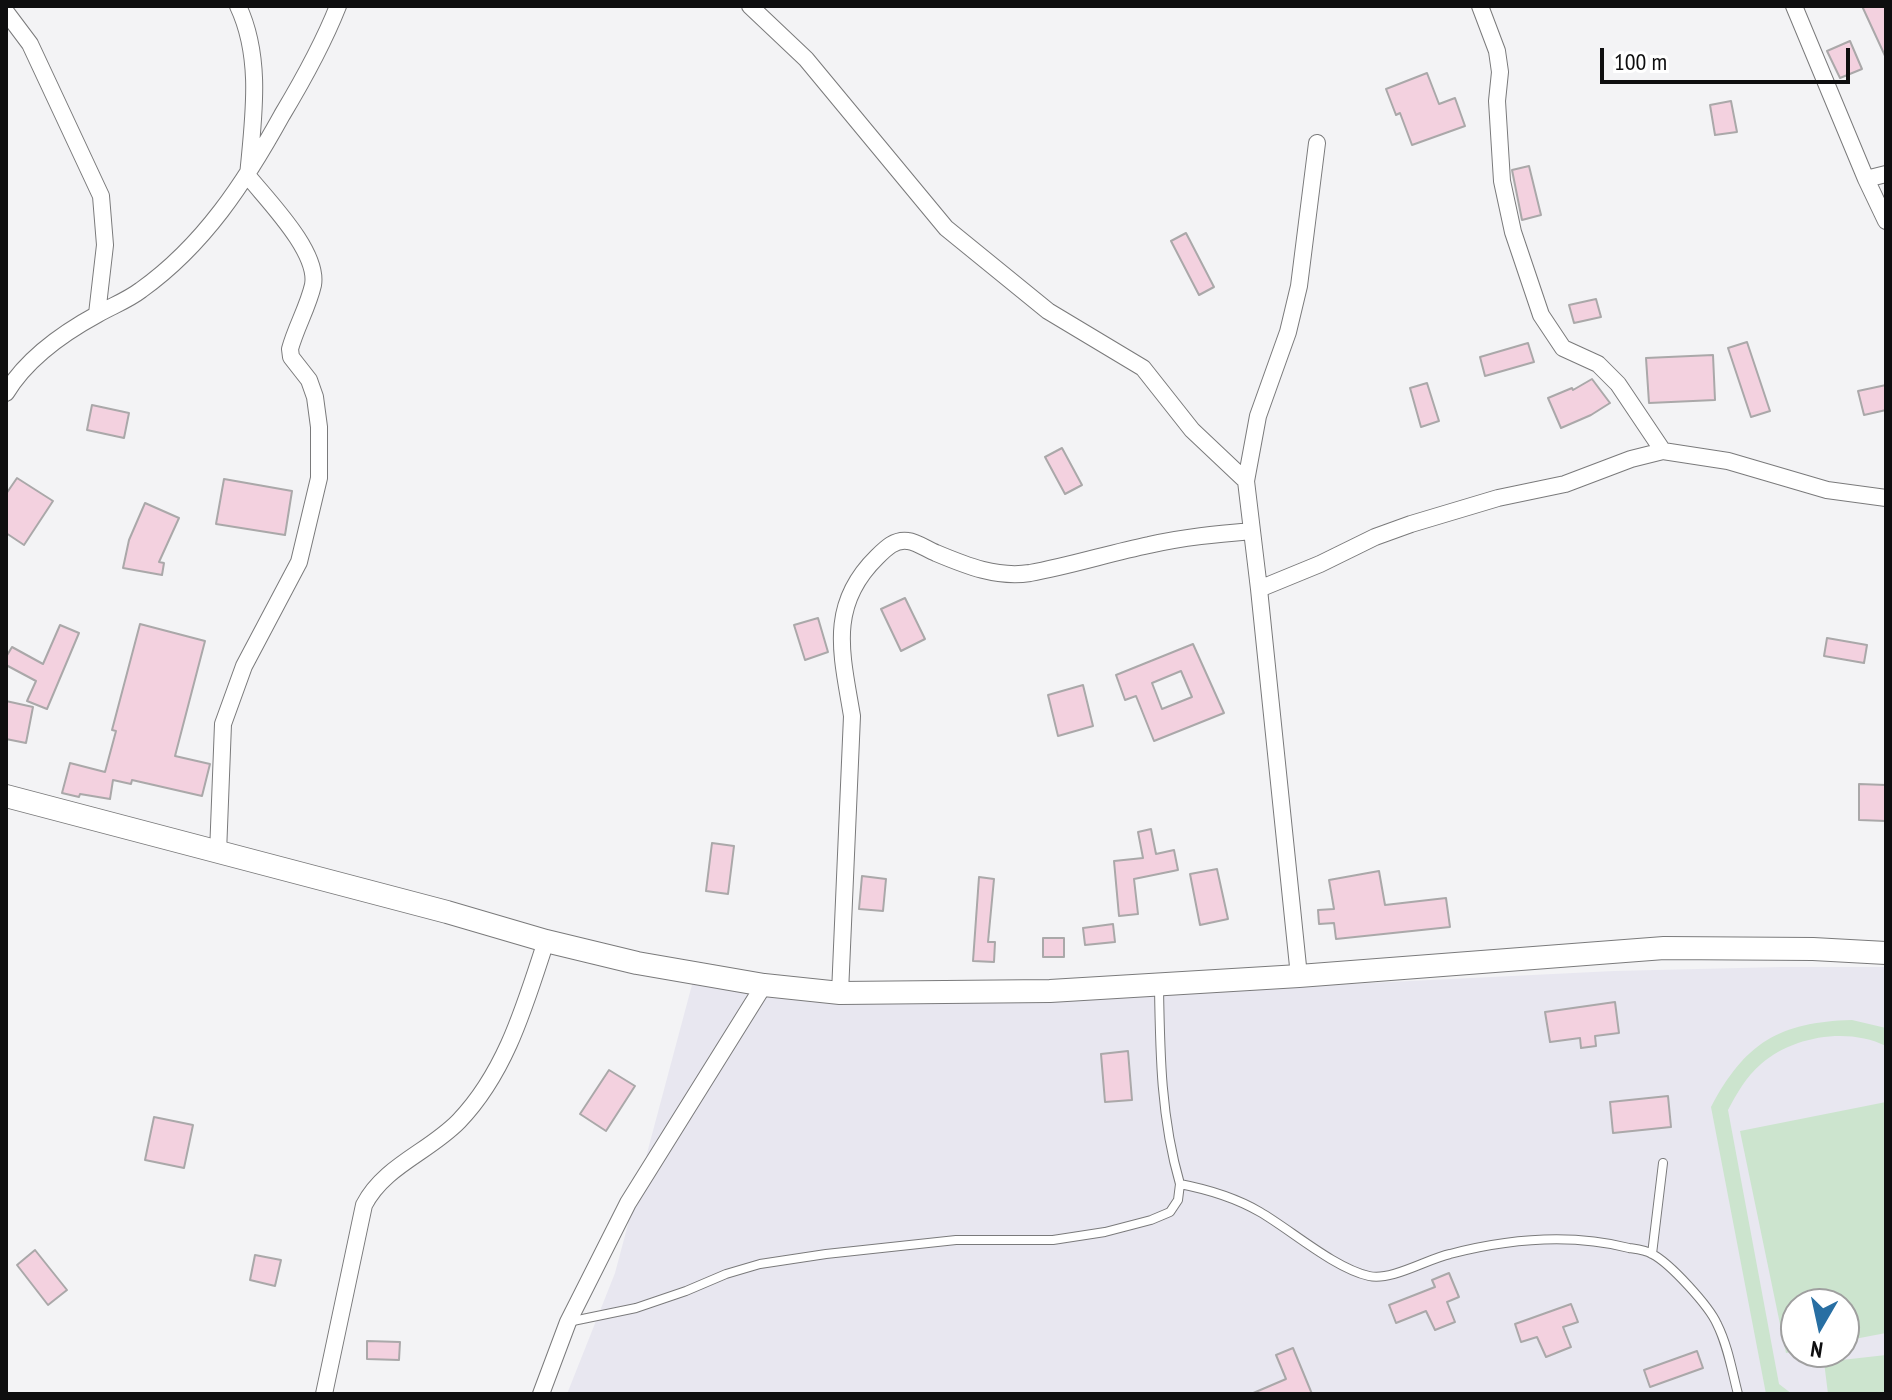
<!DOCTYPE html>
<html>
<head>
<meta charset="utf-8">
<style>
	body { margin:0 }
	#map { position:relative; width:1892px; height:1400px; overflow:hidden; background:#f3f3f5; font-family:"PT Sans Narrow",sans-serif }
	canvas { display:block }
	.frame { position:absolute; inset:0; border:8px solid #0e0e0f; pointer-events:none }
	.north { position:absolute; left:1780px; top:1288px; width:80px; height:80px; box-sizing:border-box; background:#fff; border:2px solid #9f9f9f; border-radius:50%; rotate:189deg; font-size:22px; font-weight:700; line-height:32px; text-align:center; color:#0e0e0f }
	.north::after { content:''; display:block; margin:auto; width:28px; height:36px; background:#286fa3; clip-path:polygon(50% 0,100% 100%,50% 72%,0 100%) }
	.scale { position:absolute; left:1600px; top:48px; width:250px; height:36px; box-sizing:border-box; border:4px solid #0e0e0f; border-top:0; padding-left:10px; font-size:24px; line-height:28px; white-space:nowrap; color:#0e0e0f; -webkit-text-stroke:6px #fff; paint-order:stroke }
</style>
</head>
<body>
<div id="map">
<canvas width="1892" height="1400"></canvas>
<div class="frame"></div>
<div class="north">N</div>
<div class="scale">100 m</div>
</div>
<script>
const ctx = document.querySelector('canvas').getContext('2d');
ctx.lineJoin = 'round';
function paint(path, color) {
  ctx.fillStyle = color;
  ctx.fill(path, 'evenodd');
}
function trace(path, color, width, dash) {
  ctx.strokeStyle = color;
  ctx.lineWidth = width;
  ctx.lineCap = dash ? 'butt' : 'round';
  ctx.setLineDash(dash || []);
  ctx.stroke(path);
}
paint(new Path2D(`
	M1781,967H1886V1394H567L615,1273L693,981L1288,987L1614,971ZM1796,1304H1844V1352H1796Z`), '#e8e7f0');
paint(new Path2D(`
	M1852,1020L1886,1028V1046C1848,1027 1793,1036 1761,1064C1746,1077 1737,1093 1728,1110L1779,1384L1792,1394H1766L1711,1107C1745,1043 1779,1022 1852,1020Z
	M1886,1102V1333L1844,1341V1304H1796V1351L1786,1353L1740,1131Z
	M1886,1355V1394H1828L1824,1362Z`), '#cce4ce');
const building = new Path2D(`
	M1862,6H1886V58Z
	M1850,41L1862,69L1840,78L1827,51Z
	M1427,73L1439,104L1455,98L1465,126L1412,145L1400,113L1396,115L1386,89Z
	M1731,101L1737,132L1715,135L1710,105Z
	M1529,166L1541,215L1522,220L1512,170Z
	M1186,233L1214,287L1199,295L1171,241Z
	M1596,299L1601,317L1574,323L1569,305Z
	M1747,342L1770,411L1751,417L1728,348Z
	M1528,343L1534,362L1485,376L1480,357Z
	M1713,355L1715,400L1649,403L1646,358Z
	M1592,379L1610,403L1591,415L1561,428L1548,398L1572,388L1573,390Z
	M1427,383L1439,421L1421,427L1410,388Z
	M1886,385V410L1864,415L1858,391Z
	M92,405L129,413L124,438L87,430Z
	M1062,448L1082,485L1065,494L1045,457Z
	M17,478L53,501L24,545L6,533V494Z
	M224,479L292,491L285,535L216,524Z
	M145,503L179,518L159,562L164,563L162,575L123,568L129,540Z
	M905,598L925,639L901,651L881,609Z
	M818,618L828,652L805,660L794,625Z
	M140,624L205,641L175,756L210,764L202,796L132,780L131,784L113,780L110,799L80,794L79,797L62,793L70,763L105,772L116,731L112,730Z
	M60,625L79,633L47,709L27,701L36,681L6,665V657L12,647L43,664Z
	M1827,638L1867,645L1864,663L1824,656Z
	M1193,644L1224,713L1154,741L1136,696L1125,700L1116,675ZM1181,671L1192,697L1162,709L1152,683Z
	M1083,685L1093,726L1058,736L1048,695Z
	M6,701L33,707L26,743L6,739Z
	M1859,784L1886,785V821L1859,820Z
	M1151,829L1156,854L1174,850L1178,870L1134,879L1138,914L1119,916L1114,861L1143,858L1138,832Z
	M712,843L734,846L728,894L706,891Z
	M1217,869L1228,919L1200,925L1190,874Z
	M1379,871L1385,905L1446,898L1450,927L1336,939L1334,923L1319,924L1318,910L1334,909L1329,880Z
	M862,876L886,879L883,911L859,909Z
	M979,877L994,879L988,942H995L994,962L973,961Z
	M1113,924L1115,942L1085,945L1083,928Z
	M1043,938H1064V957H1043Z
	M1615,1002L1619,1033L1595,1036L1596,1046L1581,1048L1580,1038L1550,1042L1545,1012Z
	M1128,1051L1132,1100L1105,1102L1101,1054Z
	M609,1070L635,1086L606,1131L580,1114Z
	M1668,1096L1671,1127L1613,1133L1610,1102Z
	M154,1117L193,1125L184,1168L145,1160Z
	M35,1250L67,1290L48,1305L17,1265Z
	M255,1255L281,1260L275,1286L250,1280Z
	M1449,1273L1459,1297L1447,1302L1455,1322L1435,1330L1426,1311L1396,1323L1389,1305L1435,1287L1432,1280Z
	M1571,1304L1578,1322L1563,1327L1571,1347L1546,1357L1537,1337L1521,1342L1515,1324Z
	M367,1341L400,1342L399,1360L367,1359Z
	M1293,1348L1312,1394H1251L1286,1379L1276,1355Z
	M1697,1351L1703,1368L1650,1387L1644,1370Z`);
paint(building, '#f3d1df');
trace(building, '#aaa8a9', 2);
const lane = new Path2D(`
	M1159,987C1160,1054 1161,1119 1180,1184C1206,1189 1236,1198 1260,1212C1291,1230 1334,1268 1369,1276C1392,1281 1427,1259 1450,1254C1508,1239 1570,1233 1629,1248C1636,1249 1646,1250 1652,1254C1670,1263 1709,1306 1717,1324C1728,1346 1732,1371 1738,1394
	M1652,1254L1663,1163
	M568,1322L636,1308L686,1291L726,1274L760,1264L826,1254L956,1240H1053L1105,1232L1151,1220L1170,1212L1178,1200L1180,1184`);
const street = new Path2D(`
	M750,6L806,59L946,228L1048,311L1143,368L1192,430L1246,481
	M1480,6L1497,51L1500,72L1497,101L1502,181L1513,232L1541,315L1563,348L1598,364L1618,384L1663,451L1728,461L1827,490L1886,498
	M1794,6L1866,179
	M6,12L30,44L101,196L105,245L97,314
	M1886,174L1866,179L1886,221
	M6,393C27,358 63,333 98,314C112,306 128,300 141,290C204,245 245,182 282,115C303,80 323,44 338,6
	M1259,589L1246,481L1258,416L1288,332L1299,286L1317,143
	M218,853L223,724L244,666L299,562L319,478V427L315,397L309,380L291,357L290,349C296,327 308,307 313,285C319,252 268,201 248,176C253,120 263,59 238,6
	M1299,976L1259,589L1320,564L1375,537L1411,524L1498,498L1565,484L1631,459L1663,451
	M840,993L852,716C842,655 827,606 877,557C886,548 895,539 908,541C917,542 928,550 936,553C967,566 997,578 1030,573C1070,566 1110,553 1149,545C1184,537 1217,534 1252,531
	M324,1394L364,1205C384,1166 429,1152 459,1121C506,1072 525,1005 546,941
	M541,1394L568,1322L628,1203L764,985`);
const secondary = new Path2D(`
	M6,796L447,912L546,941L637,963L764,985L840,993L1050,991L1299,976L1664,948L1813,949L1886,953`);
trace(lane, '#7a7a7b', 10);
trace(street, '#7a7a7b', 18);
trace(secondary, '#7a7a7b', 24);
trace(lane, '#fff', 8);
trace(street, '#fff', 16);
trace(secondary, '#fff', 22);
</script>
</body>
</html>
